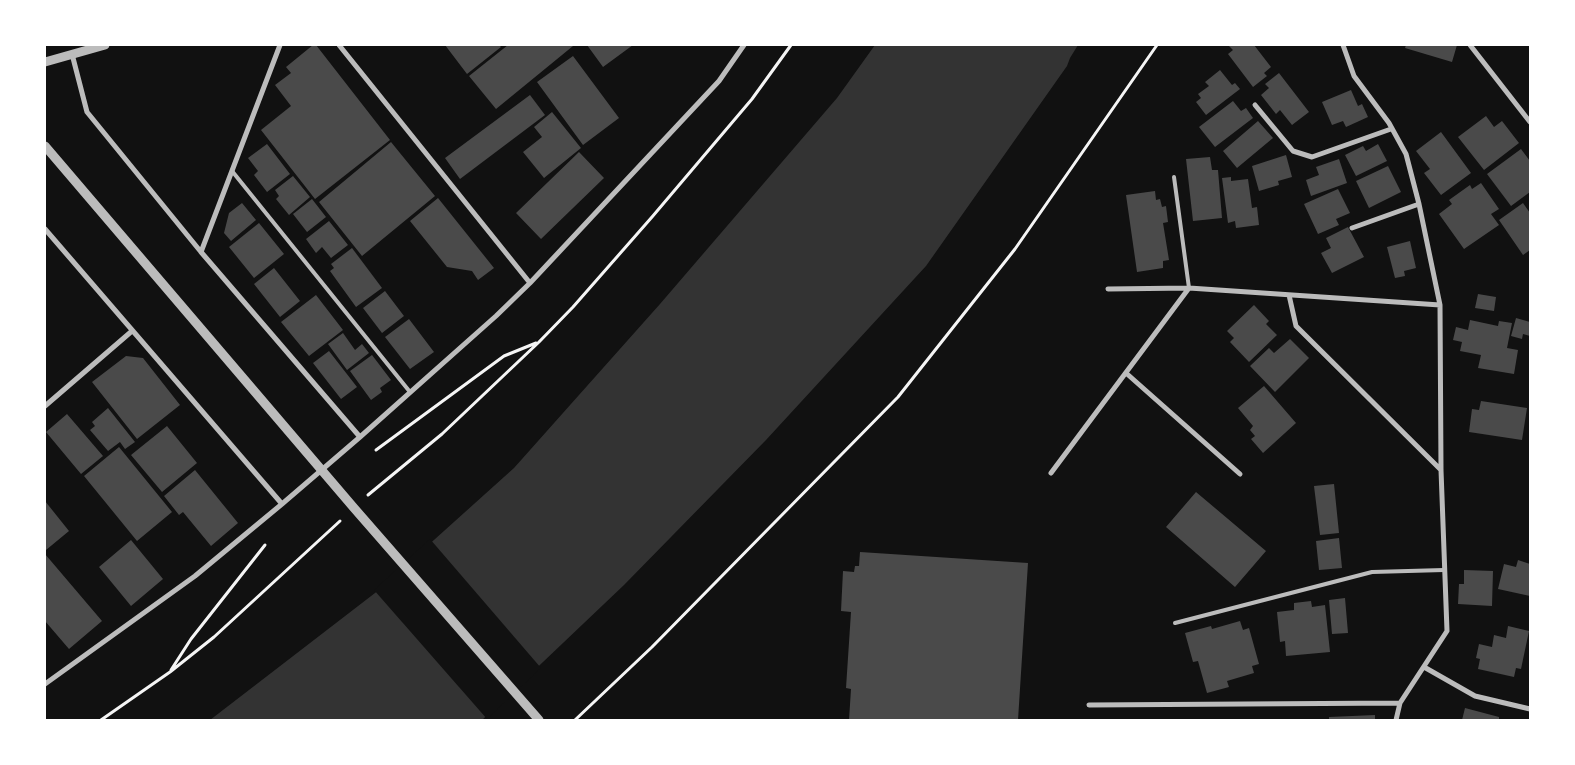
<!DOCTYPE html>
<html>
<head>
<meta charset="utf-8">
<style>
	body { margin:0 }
	#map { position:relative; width:1575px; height:765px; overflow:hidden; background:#111; font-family:"Roboto Serif",serif }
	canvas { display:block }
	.frame { position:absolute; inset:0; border:46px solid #fff; pointer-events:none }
</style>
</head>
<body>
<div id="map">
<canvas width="1575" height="765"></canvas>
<div class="frame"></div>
</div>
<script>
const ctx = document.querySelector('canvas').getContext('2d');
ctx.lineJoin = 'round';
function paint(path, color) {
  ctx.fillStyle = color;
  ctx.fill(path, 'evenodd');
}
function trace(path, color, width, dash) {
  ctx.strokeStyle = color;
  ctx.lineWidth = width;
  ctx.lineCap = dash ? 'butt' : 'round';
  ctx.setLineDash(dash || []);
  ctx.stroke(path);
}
paint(new Path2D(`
	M875,45H1078L1070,58L1067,66L926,266L766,440L624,585L482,720H210L375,593L514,468L660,304L837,98Z`), '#333');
paint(new Path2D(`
	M430,539L541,668L487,719L374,590Z`), '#111');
paint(new Path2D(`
	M313,45H316L390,140L315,199L261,130L291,106L275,85L291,73L286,67Z
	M445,45H499L501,47L467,74Z
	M508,45H572L573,46L496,109L469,76Z
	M587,45H633L603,67Z
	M1228,45H1254L1271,67L1264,73L1267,76L1253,87L1228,54L1233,50Z
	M1406,45H1457L1452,62L1405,48Z
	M573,56L619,118L583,145L537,82Z
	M1220,70L1232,85L1235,83L1240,89L1206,115L1196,102L1201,98L1198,94L1209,86L1205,82Z
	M1279,73L1309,112L1292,125L1280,110L1276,114L1261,95L1269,88L1265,84Z
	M1351,90L1358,106L1362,104L1368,117L1346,127L1343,121L1332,125L1322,102Z
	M530,95L545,115L460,179L445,158Z
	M1233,101L1241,111L1246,108L1253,118L1215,147L1199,127Z
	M552,112L581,148L544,178L523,152L542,137L534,127Z
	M1486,116L1494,127L1502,121L1519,143L1484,170L1458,137Z
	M1258,121L1273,138L1237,168L1223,151Z
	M1441,132L1471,173L1441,195L1424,173L1430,169L1416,151Z
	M391,142L435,196L362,256L319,202Z
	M267,144L290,174L267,192L254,175L258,171L248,158Z
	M1378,144L1387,161L1356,176L1345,155L1363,146L1366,151Z
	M1521,149L1530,161V192L1511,206L1487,174Z
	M579,152L604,178L541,239L516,213Z
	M1286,155L1292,177L1278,181L1279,185L1259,191L1252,166Z
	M1210,157L1212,170H1218L1222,218L1193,221L1186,159Z
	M1339,159L1347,183L1311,196L1306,180L1319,175L1316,167Z
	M1388,166L1401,192L1369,208L1356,181Z
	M293,176L310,197L289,215L276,199L279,196L275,190Z
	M1231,177V181L1248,179L1252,208L1257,207L1259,225L1236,228L1235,221L1228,223L1222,178Z
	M1481,183L1499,209L1491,214L1499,225L1464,249L1439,214L1452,204L1449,200L1470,185L1472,189Z
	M1338,189L1350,213L1336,219L1339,225L1318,234L1304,204Z
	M1155,191L1156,200L1160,199L1162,207L1166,206L1168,222L1163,223L1169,260L1163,261V268L1137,272L1126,195Z
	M438,198L494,268L478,280L472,271L447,267L410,221Z
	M312,199L326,217L307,232L293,214Z
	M242,203L256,220L231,241L224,233L229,213Z
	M1523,203L1530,213V250L1523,255L1499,220Z
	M329,221L348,245L331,258L322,247L316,253L306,239Z
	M259,223L284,254L254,278L229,247Z
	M1348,227L1364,257L1332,273L1321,253L1331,248L1326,238Z
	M1410,241L1416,268L1404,271L1405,276L1395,278L1387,247Z
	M352,248L382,288L356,307L330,271L334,268L331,264Z
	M274,268L300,301L280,317L254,284Z
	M385,291L404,316L382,333L363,308Z
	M1478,294L1496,297L1494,311L1475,308Z
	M316,295L343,330L309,356L281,322Z
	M1254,305L1269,321L1266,324L1277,335L1249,362L1230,342L1234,338L1227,331Z
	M1516,318L1530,322V336L1523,334L1522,339L1511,336Z
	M409,319L434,352L410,369L385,337Z
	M1470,320L1498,326L1499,321L1512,323L1507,348L1518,350L1514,374L1478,368L1481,355L1460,351L1462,342L1453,340L1456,327L1468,330Z
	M343,333L355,350L362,344L369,353L347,370L328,344Z
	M1290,339L1309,358L1275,392L1250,366L1269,348L1274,353Z
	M329,351L357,387L341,399L313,363Z
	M372,355L391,380L380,388L382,392L371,400L350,371Z
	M126,356L143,358L180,405L137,439L92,382Z
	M1264,386L1296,423L1263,453L1251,439L1255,436L1250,430L1253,426L1238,408Z
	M1481,401L1527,408L1522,440L1469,432L1472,409L1479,410Z
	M108,408L135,442L125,449L120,442L108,451L90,430L95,426L92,422Z
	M67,414L103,456L81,474L46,432Z
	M167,426L197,463L162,492L131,455Z
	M119,447L172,512L137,541L84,476Z
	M195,470L238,523L211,546L183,512L179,515L164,496Z
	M1334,484L1339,533L1320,535L1314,486Z
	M1196,492L1266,551L1235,587L1166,527Z
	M45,501L69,531L46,550L45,548Z
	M1339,538L1342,568L1319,570L1316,541Z
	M131,540L163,579L131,606L99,567Z
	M860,552L1028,563L1018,720H849L851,689L846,688L851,612L841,611L843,571L854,572L855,566H859Z
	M45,554L102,621L69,649L45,621Z
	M1518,560L1530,564V596L1498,589L1504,564L1516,567Z
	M1464,570L1493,571L1492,606L1458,604L1459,584H1464Z
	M1345,598L1348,633L1332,634L1329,600Z
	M1311,601L1312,607L1325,605L1330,652L1286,656L1285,641L1280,642L1277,612L1294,610V603Z
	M1240,621L1243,630L1249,628L1259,664L1252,666L1254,673L1227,681L1229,687L1207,693L1198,661L1193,662L1185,633L1211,626L1212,629Z
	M1508,626L1529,631L1521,669L1516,668L1514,677L1478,669L1480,659L1476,658L1479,644L1492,647L1494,635L1506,638Z
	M1465,708L1499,717V720H1462Z
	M1375,715V720H1329V717Z`), '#4a4a4a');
trace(new Path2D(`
	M376,450L504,356L536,343
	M368,495L442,434L539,342L573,307L652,217L752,99L791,45
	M171,670L191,639L265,545
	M101,720L170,672L214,637L340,521
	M575,720L652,647L898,397L1015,249L1157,45`), '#f5f5f5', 3);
trace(new Path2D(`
	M232,171L410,392
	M1174,177L1189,288
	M1175,623L1372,572L1444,570`), '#bcbcbc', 4);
trace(new Path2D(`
	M339,45L530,283
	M1343,45L1354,76L1389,123L1406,154L1419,204L1440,305L1441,470L1447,631L1400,703L1396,720
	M1470,45L1530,122
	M72,54L87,112L201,252L360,437
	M1255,105L1293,151L1312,157L1391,129
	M1352,228L1419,204
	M45,229L282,504
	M201,252L280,45
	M1108,289L1189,288L1440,305
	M1289,295L1296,326L1441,470
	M1126,373L1240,474
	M45,406L132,331
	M1051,473L1189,288
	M1424,667L1475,696L1530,709
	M45,684L195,576L282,504L360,437L496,316L530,283L719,81L744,45
	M1089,705L1400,703`), '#bcbcbc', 5);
trace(new Path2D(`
	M45,62L105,45
	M45,146L354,508L539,720`), '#bcbcbc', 9);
</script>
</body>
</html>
